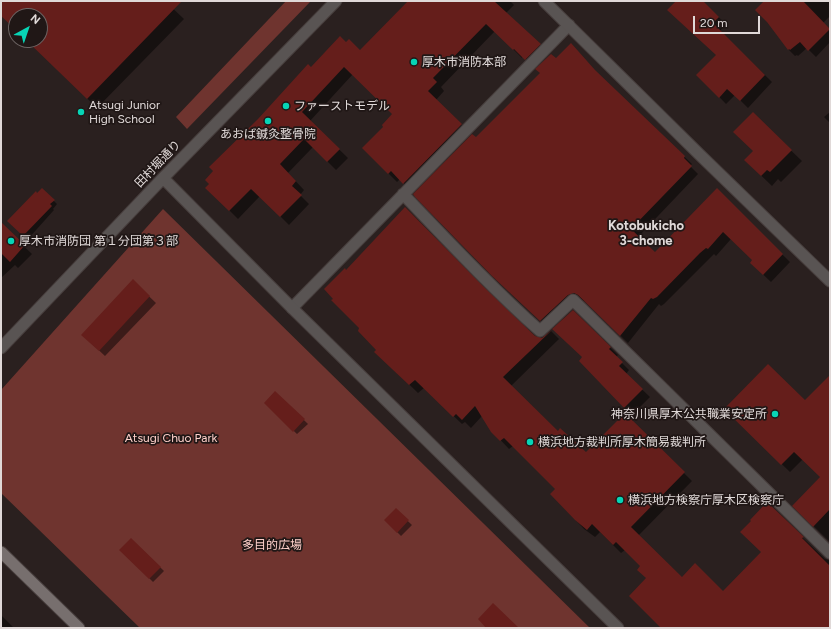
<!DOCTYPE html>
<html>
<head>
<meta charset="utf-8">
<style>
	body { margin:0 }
	#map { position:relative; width:831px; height:629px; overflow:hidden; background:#2a201f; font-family:Figtree,sans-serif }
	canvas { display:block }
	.frame { position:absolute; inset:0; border:2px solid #e0d9d8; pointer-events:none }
	.north { position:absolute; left:8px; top:8px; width:40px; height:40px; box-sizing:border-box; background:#201716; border:1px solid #6d6564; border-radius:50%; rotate:40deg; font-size:11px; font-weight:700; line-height:16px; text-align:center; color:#e0d9d8 }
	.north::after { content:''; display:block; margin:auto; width:14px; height:18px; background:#07d5b6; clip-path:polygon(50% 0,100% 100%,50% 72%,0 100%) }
	.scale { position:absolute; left:693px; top:16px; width:67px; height:18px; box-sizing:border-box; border:2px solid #e0d9d8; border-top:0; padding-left:5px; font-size:12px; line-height:14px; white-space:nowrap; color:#e0d9d8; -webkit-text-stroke:3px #201716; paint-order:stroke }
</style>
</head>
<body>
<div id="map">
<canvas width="831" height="629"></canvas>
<div class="frame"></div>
<div class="north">N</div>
<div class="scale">20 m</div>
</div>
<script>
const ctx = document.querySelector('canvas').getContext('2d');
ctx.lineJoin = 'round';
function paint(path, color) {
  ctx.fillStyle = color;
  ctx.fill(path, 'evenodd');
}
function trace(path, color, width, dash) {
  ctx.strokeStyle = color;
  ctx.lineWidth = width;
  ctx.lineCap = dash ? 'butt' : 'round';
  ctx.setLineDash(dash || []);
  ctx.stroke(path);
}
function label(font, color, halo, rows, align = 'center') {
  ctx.font = font + ' Figtree,"Noto Sans JP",sans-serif';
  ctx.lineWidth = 3.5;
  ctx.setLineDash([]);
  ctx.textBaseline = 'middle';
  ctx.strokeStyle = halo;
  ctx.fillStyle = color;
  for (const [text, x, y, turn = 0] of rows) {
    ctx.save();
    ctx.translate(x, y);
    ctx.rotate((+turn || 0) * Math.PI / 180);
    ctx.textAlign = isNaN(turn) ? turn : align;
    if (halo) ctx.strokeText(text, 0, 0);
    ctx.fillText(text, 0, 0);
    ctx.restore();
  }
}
paint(new Path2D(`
	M286,1H311L187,129L176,117Z
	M163,209L590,628H140L1,493V390Z`), '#6f342f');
paint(new Path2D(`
	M1,1H165L184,19L97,108L27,40H40V16H16V29L1,15Z
	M409,1H510L514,5L506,13L548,53L534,67L523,56L522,58L495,31L441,87L444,91L436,100L470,133L412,192L400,179L397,182L363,148L385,127L394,114L353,74L310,121L348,158L336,170L313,147L288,173L304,190L300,195L309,204L289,225L260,196L238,219L207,188L311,68L346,43L360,52Z
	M677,1H701L726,24L720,31L772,82L748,108L735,95L726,104L698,75L717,55Z
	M764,1H830V16L823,23L830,29V42L816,57L807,48L798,56L797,55L795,56L789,50L769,22Z
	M556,59L600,76L692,164L690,166L698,174L638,237L655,254L717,190L790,262L771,282L751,263L754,261L731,239L716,256L714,254L664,304L661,306L659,304L628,343L586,302L582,300L576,302L548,328L476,258V139Z
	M830,112V123L824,117Z
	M753,114L802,161L781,182L778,179L772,186L745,160L754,151Z
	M42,189L57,204L53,209L54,210L28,239L9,221Z
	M8,231L32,254L18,268L15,265L1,278V238Z
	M346,271L485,290L535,337L542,339L551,331L559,339L511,386L558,432L586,454L625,415L692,481L638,536L682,578L723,593L763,552L767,504L825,559L830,560V628H662L647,579L642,566L625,550L621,553L600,532L595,537L584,529L551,494L557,489L513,446L509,449L492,431L482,416L471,428L465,422L462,424L424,388L418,393L384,360L360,327Z
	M133,281L156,303L105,356L89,341Z
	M573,311L618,355L616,357L629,370L626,374L650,397L632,415L580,361L583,357Z
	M830,376V542L793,506L821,477L803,459L790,472L725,409L805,401Z
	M275,392L308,424L297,434L265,403Z
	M396,510L412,525L401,536L385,520Z
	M131,539L164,571L153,582L121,550Z
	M1,615L14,628H1Z`), '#0007');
paint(new Path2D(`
	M1,1H182L87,99L26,40H40V16H16V30L1,16Z
	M408,1H494L541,44L525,60L514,49L513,50L486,24L433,78L437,82L428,91L462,124L403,184L391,171L388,174L362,148L383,127L382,125L392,114L344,67L302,112L340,149L327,162L304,139L280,164L296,181L292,186L302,195L280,217L251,189L229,211L205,188L209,184L205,180L213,171L209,167L258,119L308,64L311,67L340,36L346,42L349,39L360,50Z
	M676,1H703L719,17L713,23L765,75L740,101L727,89L719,98L696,75L716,55L667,10Z
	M764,1H803L830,29L808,51L800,42L790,50L789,49L788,50L767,22L755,10Z
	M571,43L595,70L685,156L684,158L692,166L631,229L655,252L717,188L783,254L763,275L750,263L752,260L723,232L708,249L706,248L700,253L657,297L653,299L651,298L620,336L578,295L574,293L568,295L540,321L492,276L415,197L413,194L472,134L476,137L540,73L535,69L551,54L556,58Z
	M753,112L792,150L770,172L767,170L761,176L744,160L753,151L733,132Z
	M42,188L55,200L50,204L52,206L23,236L7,221L36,191L37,193Z
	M405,207L483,286L535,336L542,338L552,330L503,377L558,431L560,428L586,452L625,413L685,472L631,527L682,577L695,563L723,591L761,552L740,532L751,521L750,520L767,502L804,537L802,538L830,566V628H661L629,596L646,578L637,570L640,566L616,542L613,545L592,524L587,530L575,520L550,494L555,489L504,438L500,441L491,432L475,406L462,420L456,414L453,417L415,380L409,385L374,352L376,350L358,331L359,328L331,300L333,299L324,289L345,268L346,270Z
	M1,222L25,245L10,262L1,253Z
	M133,279L150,296L99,351L81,335Z
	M573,310L611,347L609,349L623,362L619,366L643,389L624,408L579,361L582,357L552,329Z
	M768,364L805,400L830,375V509L813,527L792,506L820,477L794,452L781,465L724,409Z
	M275,391L305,419L293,432L264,403Z
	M396,508L409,520L397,533L384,520Z
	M131,538L161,567L149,579L119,550Z
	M493,603L519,628H486L478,619Z`), '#651e1b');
const minor = new Path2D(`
	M403,194C448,241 492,288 540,331L573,300L830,553
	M292,308L569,25`);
const tertiary = new Path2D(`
	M544,1L699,154L830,281
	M163,178L292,308L618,628
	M1,348L163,178L336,1`);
const secondary = new Path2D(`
	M1,552L79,628`);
trace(minor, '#473e3d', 13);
trace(tertiary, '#473e3d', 13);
trace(secondary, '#473e3d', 13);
trace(minor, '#595453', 11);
trace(tertiary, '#595453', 11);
trace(secondary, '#776f6e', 11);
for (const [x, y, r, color] of [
	[414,62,4,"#07d5b6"],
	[286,106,4,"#07d5b6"],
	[81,112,4,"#07d5b6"],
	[268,121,4,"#07d5b6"],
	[11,241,4,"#07d5b6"],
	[775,414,4,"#07d5b6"],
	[530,442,4,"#07d5b6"],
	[620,500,4,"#07d5b6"]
]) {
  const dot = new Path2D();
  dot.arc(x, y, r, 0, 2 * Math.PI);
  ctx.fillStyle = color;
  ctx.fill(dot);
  trace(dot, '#201716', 1.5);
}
label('12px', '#e0d9d8', '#201716', [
	["厚木市消防本部",422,62],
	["Atsugi Junior",89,105],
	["High School",89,119],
	["ファーストモデル",294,106],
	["あおば鍼灸整骨院",268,134,"center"],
	["厚木市消防団 第１分団第３部",19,241],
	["神奈川県厚木公共職業安定所",767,414,"right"],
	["横浜地方裁判所厚木簡易裁判所",538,442],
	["横浜地方検察庁厚木区検察庁",628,500]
], 'left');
label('12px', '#e0d9d8', '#201716', [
	["田村堀通り",158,164,-46]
]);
label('12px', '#ffd1cb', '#201716', [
	["Atsugi Chuo Park",171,438],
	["多目的広場",272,545]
]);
label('bold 13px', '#e0d9d8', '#201716', [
	["Kotobukicho",646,226],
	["3-chome",646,241]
]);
</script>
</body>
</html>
